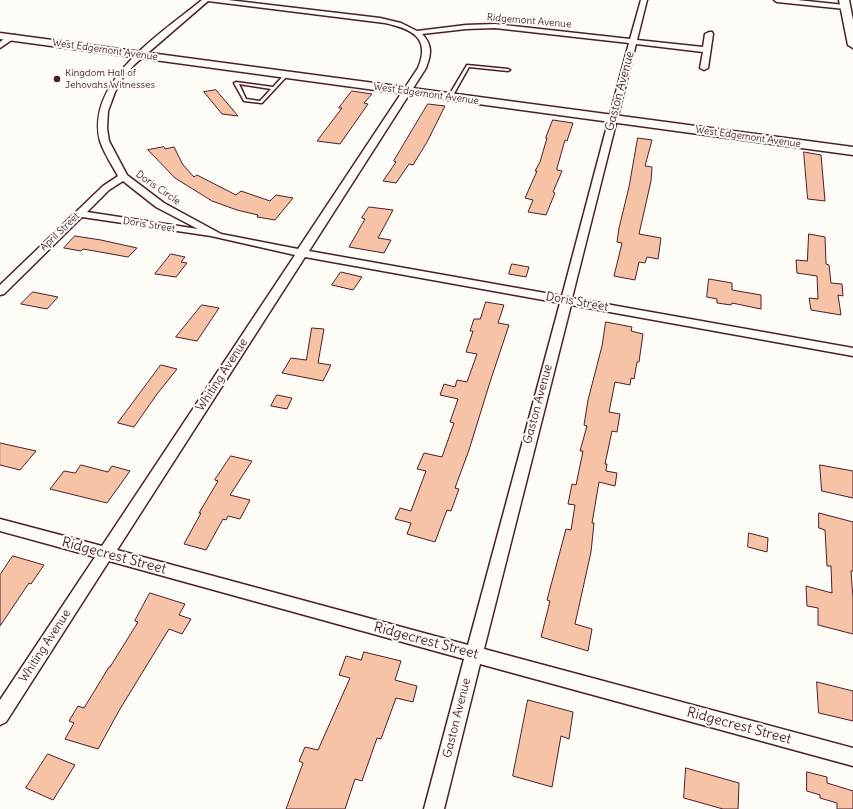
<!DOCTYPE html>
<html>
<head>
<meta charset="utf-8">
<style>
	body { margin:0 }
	canvas { display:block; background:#fdfcf7 }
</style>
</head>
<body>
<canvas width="853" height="809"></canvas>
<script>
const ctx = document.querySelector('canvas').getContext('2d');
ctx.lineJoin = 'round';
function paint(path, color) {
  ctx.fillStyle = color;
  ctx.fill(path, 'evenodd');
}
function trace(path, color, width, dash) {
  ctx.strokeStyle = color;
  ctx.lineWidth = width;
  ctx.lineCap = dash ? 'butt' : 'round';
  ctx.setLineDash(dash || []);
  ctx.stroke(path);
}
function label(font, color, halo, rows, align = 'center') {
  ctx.font = font + ' Delius,sans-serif';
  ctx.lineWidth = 4;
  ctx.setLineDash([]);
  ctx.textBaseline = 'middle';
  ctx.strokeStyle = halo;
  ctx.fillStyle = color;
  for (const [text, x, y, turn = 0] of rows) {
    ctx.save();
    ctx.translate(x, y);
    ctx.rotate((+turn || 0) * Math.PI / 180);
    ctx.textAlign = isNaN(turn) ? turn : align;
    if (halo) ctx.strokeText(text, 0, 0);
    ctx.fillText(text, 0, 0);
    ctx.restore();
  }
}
const building = new Path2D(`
	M216,90L238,116L222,114L204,92Z
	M352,91L372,94L364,103L368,104L340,144L317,141L342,108H339Z
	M428,104L445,106L427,142L413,165L409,164L396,183L383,181L396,162L394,161Z
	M553,120L573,123L567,141L565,140L557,168V170L562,171L553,192L555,193L546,215L528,212L533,200L525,198L537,171H535L540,162L547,138H546Z
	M638,138L652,140L645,166L652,167L651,181L639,234L661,238L658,259L647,257L645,263L639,262L635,280L614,276L622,243L617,242L619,228L629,187Z
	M164,147L165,149L174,147L183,165L194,177L197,175L236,195L241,191L270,201L276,195L293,198L275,220L257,217L258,215L237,210L212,201L175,178L148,150Z
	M804,152L821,155L825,201L808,199Z
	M369,207L393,210L378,238L391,240L384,253L349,247L365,219L362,218Z
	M809,234L825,237L826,264L829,265L831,283L842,284L843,296L838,295L841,315L811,310L809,298L818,299L817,276L797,273L796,260L807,261Z
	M75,236L101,240L137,248L128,257L83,249L81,251L64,248Z
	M171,254L185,257L181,262L187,263L176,277L155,274Z
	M512,264L529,267L526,277L509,274Z
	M341,272L362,277L353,290L332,285Z
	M709,279L732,283V290L761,295V309L732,303L731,305L717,303V299L707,297Z
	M33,292L58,297L47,309L21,304Z
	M486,302L504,305L498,323L509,325L490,382L469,450L455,488L459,489L451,511L447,510L435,542L407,534L411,523L395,519L400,508L411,511L426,471L417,469L424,453L442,457L454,423L450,422L458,399L440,395L444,384L455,387L457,380L467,382L477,354L466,352L473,331H470L474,319H480Z
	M202,305L219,308L197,341L176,337Z
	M606,322L632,327L631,331L643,334L639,362H637L634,379L631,378L630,385L615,382L609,412L620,414L617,432L612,431L605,464H607L606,471L617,473L615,486L599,482L592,523H594L591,552L575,624L592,629L588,651L541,637L550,601L547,600L566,529L571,530L575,505L568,504L572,484L576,485L583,451H580L587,426L584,425L588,400L602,346Z
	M312,328L324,329L318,363L331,365L323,381L282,373L291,358L306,360Z
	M161,365L177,369L157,394L134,427L118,423Z
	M277,395L292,398L287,409L271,406Z
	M0,443L36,451L20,470L0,465Z
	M231,456L252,461L230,495L250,500L240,519L228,516L226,520L223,519L206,550L184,544L201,513H199L218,481L215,480Z
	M81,465L108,472L112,466L130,471L107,503L50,489L64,471L75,473Z
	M820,465L853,471V498L822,491Z
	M819,513L853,522V571H851L853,598V634L818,625V608L807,606L806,586L832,593L831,566H827L825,530L819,528Z
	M749,533L768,538L767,552L748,547Z
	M13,556L44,565L31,584L29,583L0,626V575Z
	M150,593L185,604L179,615L191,619L182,634L169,629L120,709L98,749L65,739L74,723L69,721L78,706L84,708L109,667H110L138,622L135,621Z
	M364,652L401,661L395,680L417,686L413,702L396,698L381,739L377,738L362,781L355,779L345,809H286L303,763L299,761L305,747L318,750L350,678L339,675L346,656L361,660Z
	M817,682L853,691V721L819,713Z
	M528,700L573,712L569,739L561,736L552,787L513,776Z
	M48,754L75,765L53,800L26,788Z
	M686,768L739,783L738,809H723L684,798Z
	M807,772L827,777V783L853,791V809H837V803L820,798V795L807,791Z`);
paint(building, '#f7c3a7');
trace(building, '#4a1f2b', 1);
const lane = new Path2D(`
	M467,65L508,69L510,70L508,71L469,67L452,97L449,98L448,97Z
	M285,74L288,75L262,103H261L244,101L234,83L236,82L273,87ZM239,84L271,89L260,101L246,99Z`);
const street = new Path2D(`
	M202,0H228L380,18L401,23L417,31L466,25L495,24L630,39L641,0H647L637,40L703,47L705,34L709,32H712L713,34L708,68L704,70L700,68L703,52L636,44L572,298L853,348V356L571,305L484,649L853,748V766L480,664L444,809H424L464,659L109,561L6,722L0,725V700L95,557L0,531V519L102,546L295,255L211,236L82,217L4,294L0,295V285L103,186L118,176C112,165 104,153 100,141C85,81 163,32 202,0ZM208,1L385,23C412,29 431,38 418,68L298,249L221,234L164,203L127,175L109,141L107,128L108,111L115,92L123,77L135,64ZM495,28L629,43L562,296L309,251L426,68C431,55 433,45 422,34L466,29ZM123,181L156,207L198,229L87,212L109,190ZM305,257L560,303L468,645L117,550Z
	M774,0H797L845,5L848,7L845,9L777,2Z
	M9,35H15L16,37L0,48V42Z`);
const secondary = new Path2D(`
	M839,0H849L853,20V48L848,45Z
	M0,33L853,147V155L0,39Z`);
trace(lane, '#4a1f2b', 3);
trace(street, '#4a1f2b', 3);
trace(secondary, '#4a1f2b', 3);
paint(lane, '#fdfcf7');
paint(street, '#fdfcf7');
paint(secondary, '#fdfcf7');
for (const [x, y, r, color] of [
	[57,79,4,"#4a1f2b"]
]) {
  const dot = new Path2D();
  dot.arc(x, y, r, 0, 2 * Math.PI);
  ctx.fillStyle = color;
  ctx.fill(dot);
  trace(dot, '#fdfcf7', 1.5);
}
label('10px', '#4a1f2b', '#fdfcf7', [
	["Ridgemont Avenue",529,21,5],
	["West Edgemont Avenue",105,50,8],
	["West Edgemont Avenue",426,94,8],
	["West Edgemont Avenue",748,137,8],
	["Doris Circle",158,188,35],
	["Doris Street",149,225,9],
	["April Street",60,232,-44]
]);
label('10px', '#4a1f2b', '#fdfcf7', [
	["Kingdom Hall of",65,73],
	["Jehovahs Witnesses",65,85]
], 'left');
label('12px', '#4a1f2b', '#fdfcf7', [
	["Gaston Avenue",620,91,-75],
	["Doris Street",577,302,10],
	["Whiting Avenue",222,375,-57],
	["Gaston Avenue",538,404,-75],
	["Whiting Avenue",45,646,-57],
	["Gaston Avenue",457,718,-76]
]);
label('14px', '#4a1f2b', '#fdfcf7', [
	["Ridgecrest Street",114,556,15],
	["Ridgecrest Street",426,641,15],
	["Ridgecrest Street",739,726,15]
]);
</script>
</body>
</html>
